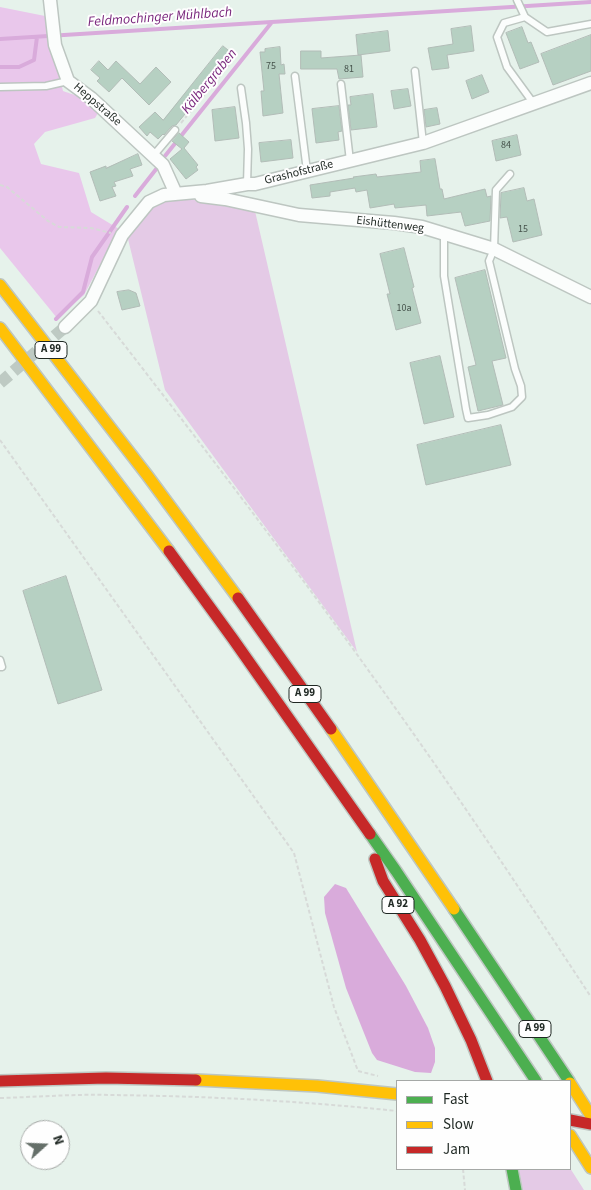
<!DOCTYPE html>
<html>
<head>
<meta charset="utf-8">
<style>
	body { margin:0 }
	#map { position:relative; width:591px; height:1190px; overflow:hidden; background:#e6f2eb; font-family:"Source Sans 3",sans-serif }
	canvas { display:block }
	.legend { position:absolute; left:396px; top:1080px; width:175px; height:90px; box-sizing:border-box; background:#fefefe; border:1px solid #a5a8a6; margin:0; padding:6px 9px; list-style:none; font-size:15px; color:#1f2823 }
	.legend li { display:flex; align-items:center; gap:10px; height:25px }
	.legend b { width:25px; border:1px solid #a5a8a6 }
	.north { position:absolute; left:20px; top:1120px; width:50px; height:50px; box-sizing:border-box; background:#fefefe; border:1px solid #a5a8a6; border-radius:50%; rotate:70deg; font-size:14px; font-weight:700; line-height:20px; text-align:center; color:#1f2823 }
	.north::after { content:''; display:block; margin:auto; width:18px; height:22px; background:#656f69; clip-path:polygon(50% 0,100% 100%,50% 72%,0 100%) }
</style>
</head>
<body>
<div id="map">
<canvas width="591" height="1190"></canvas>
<ul class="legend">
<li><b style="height:6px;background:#4caf50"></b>Fast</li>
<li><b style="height:6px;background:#ffc107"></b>Slow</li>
<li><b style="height:6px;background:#c62828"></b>Jam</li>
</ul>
<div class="north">N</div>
</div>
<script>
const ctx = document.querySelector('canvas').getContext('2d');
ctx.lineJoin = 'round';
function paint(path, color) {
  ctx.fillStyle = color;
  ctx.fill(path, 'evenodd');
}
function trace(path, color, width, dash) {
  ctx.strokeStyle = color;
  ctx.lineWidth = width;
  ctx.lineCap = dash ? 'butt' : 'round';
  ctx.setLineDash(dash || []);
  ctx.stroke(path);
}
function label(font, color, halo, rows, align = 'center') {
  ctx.font = font + ' "Source Sans 3",sans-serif';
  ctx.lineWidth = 4;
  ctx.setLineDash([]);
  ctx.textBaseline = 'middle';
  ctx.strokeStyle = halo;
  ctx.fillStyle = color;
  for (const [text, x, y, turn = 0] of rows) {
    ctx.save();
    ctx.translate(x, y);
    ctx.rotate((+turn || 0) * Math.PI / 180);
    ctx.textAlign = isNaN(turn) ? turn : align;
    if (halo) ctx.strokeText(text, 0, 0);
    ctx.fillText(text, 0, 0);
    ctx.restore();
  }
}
paint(new Path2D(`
	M190,199L209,201L255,211L357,652L165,390L128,239C136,222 146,205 166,201C173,199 182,199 190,199Z
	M570,1168L584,1190H523L519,1169Z`), '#e4cae6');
paint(new Path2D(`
	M0,7L45,16L63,91C77,96 90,99 98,113L95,118L45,132L34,144L41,164L79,173L91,212L119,229L84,295L57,318L0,248Z`), '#e9c7eb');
paint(new Path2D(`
	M335,884L346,888L406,986L428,1028L435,1048V1062L431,1073L415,1072L377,1060L372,1053L346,988L325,913L324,897Z`), '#d9abdb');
trace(new Path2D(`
	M0,39L591,2
	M0,67H19L34,60L37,37
	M165,156L272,22
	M135,196L157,168
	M56,319L83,292L92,257L127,207`), '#d9abdb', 4);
const building = new Path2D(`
	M471,26L474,51L447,55L449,68L432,70L428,48L453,44L451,29Z
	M522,27L528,43L531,42L539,62L520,69L506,33Z
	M388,31L390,51L358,55L356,35Z
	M591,35V71L553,85L541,54Z
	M223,46L233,54L209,86V85L176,125L172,126L164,135L163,134L158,139L150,132L147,136L139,127L155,112L163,120Z
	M280,47L281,65L284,64L285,74H279L283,113L263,116L261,91H264L260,52H265V49Z
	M301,51H321V58L361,55L363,77L339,79L337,69H301Z
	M99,61L108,70L116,61L140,84L156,67L171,82L149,105L122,78L109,92L97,81L100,78L91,70Z
	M482,75L489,92L472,99L466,81Z
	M408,89L411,106L394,109L391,91Z
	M373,94L377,127L351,130L348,105H351L350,97Z
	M339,106L342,131L338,132L339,140L316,143L312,109Z
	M235,107L239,138L215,141L212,110Z
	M437,108L440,124L426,127L424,110Z
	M179,133L189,142L184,148L198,165L196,167L198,170L186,179L170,159L182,149L172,141Z
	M517,135L521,155L496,161L492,141Z
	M291,140L293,158L261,162L259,143Z
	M138,154L142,165L130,169L133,176L114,182L116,186L112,187L116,196L100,201L90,172L106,166V168Z
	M435,159L440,189H442L444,199L485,189L487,197L491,196L490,221L465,226L461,212L427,216L426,205L395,208L394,204L370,208L367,190L356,192L355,188L330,192V196L312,198L310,185L354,178L353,177L376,174L377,177L421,172L420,161Z
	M524,188L527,201L534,199L542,235L513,242L507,217L500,218L501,193Z
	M404,248L414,287L412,288L421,323L396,330L387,294H390L380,254Z
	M485,270L506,358L492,361L503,405L478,411L468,367L476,365L455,278Z
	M129,290L136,293L140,306L122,310L117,292Z
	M440,356L454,417L424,424L410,363Z
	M501,425L511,465L426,485L417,445Z
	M66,576L102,690L58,704L23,591Z`);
paint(building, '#b6d0c2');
trace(building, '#b2bcb7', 1);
trace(new Path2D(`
	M0,383L65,327`), '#becac3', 12, [12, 6]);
const lane = new Path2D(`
	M517,0L525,17
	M415,71L423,143
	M295,76L307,171
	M341,84L350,161
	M0,87L46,86L68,81
	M241,88L246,123L248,149L247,184
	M534,104L507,67L497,37L504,23L525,17L547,32L591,24
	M153,156L175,130
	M444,234V276L466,409L468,418L488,415L512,407L522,397L521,386L515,369L489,261L494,249L496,190L510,174
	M0,660L2,667H0`);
const street = new Path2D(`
	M50,0L55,45L68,81L91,98L163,165L176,194
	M201,196L225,199L299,215L394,223L422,227L494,249L591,297
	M65,327L91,301L122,235L149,202L164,195L207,191L247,184H255L423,143L591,83`);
const fast = new Path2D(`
	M370,834L396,871L536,1081
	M454,909L569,1081
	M512,1169L516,1190`);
const slow = new Path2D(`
	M0,285L147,475L238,598
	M0,328L169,551
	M331,729L454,909
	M196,1080L317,1086L397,1094
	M570,1083L591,1116
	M570,1135L591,1168`);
const jam = new Path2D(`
	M169,551L233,639L370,834
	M238,598L331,729
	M375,859L383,881L420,940L445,986L471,1040L487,1081
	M0,1081L106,1078L196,1080
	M570,1120L591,1124`);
trace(lane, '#bdc6c1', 9);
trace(street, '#bdc6c1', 15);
trace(fast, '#bdc6c1', 14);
trace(slow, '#bdc6c1', 14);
trace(jam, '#bdc6c1', 14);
trace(new Path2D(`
	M181,123L229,65
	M0,185L7,187L48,221L59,227L91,228L111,233
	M98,311C196,437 293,564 386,695C457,794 524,895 591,997
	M0,440L294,853L334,1007L358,1071L378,1076
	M0,1098C37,1097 73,1094 110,1095C206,1096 302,1101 397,1111
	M463,1169L465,1190`), '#d7dad8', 2, [4, 2.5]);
trace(lane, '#fbfdfc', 6);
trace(street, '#fbfdfc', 12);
trace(fast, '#4caf50', 11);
trace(slow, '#ffc107', 11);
trace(jam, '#c62828', 11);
label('10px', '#45524b', null, [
	["75",271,67],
	["81",349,70],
	["84",506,146],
	["15",523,230],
	["10a",404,309]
]);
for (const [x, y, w] of [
	[51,350,32],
	[305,694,32],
	[398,905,32],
	[535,1029,32]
]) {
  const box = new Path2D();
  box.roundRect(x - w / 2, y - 8.5, w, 17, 4);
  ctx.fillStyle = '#fefefe';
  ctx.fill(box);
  trace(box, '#1f2823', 1);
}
label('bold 11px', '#1f2823', null, [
	["A 99",51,350],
	["A 99",305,694],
	["A 92",398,905],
	["A 99",535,1029]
]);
label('12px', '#1f2823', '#fefefe', [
	["Heppstraße",97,105,41],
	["Grashofstraße",299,173,-14],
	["Eishüttenweg",390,225,7]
]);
label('italic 14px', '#79267c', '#fefefe', [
	["Feldmochinger Mühlbach",160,18,-4],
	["Kälbergraben",210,82,-51]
]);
</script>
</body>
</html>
